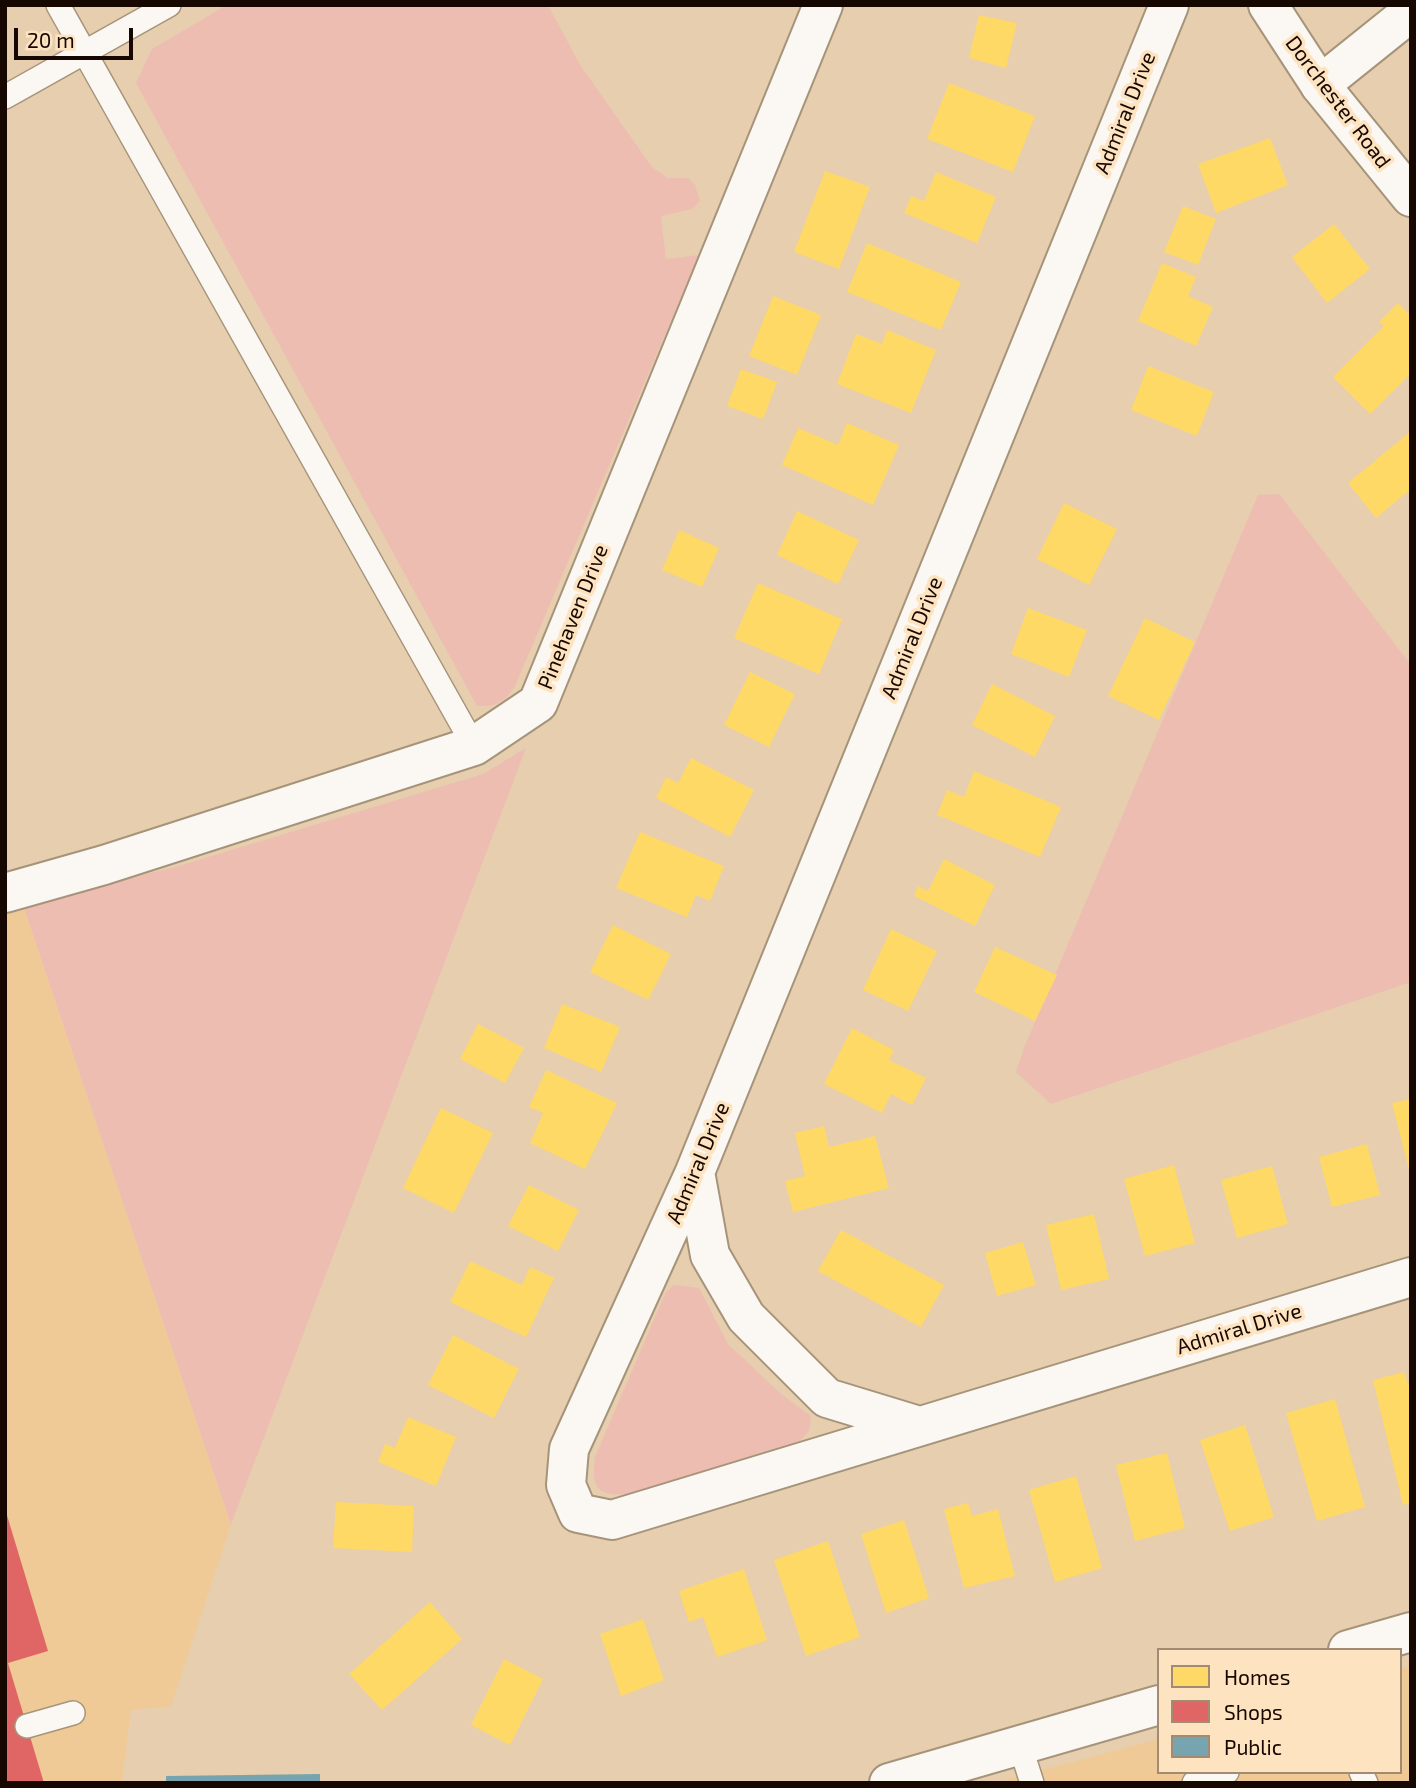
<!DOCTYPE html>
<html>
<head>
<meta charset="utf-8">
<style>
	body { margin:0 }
	#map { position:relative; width:1416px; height:1788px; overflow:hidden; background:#e6ceae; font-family:"Exo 2",sans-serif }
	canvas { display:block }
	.frame { position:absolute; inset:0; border:7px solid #160800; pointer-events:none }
	.legend { position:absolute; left:1157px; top:1648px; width:245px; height:126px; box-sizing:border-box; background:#fde3c0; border:2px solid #a18b73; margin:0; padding:9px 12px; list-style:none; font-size:21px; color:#160800 }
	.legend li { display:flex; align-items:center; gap:14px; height:35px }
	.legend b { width:35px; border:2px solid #a18b73 }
	.scale { position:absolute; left:14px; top:28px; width:119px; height:32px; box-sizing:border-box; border:4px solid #160800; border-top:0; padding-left:9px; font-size:21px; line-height:24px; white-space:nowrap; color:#160800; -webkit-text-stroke:5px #fde3c0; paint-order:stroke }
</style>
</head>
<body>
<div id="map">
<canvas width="1416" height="1788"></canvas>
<div class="frame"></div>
<ul class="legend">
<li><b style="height:19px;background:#ffd966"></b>Homes</li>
<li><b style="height:19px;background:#e06666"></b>Shops</li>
<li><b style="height:19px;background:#76a5af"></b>Public</li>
</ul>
<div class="scale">20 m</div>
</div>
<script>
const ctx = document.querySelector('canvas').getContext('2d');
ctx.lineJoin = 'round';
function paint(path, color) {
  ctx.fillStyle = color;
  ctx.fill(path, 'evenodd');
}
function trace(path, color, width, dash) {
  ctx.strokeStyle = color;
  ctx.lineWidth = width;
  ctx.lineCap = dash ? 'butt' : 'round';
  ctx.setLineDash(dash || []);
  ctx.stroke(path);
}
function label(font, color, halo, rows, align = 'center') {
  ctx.font = font + ' "Exo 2",sans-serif';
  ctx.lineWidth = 7;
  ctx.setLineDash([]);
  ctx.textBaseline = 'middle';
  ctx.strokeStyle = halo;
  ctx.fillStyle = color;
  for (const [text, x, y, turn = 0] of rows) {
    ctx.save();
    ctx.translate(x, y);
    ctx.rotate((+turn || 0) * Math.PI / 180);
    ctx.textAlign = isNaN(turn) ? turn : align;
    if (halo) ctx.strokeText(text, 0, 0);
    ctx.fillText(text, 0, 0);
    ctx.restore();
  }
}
paint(new Path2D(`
	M24,908L231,1524L171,1706L131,1710L122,1783H5V913Z
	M1411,1666V1783H994L1159,1739V1772H1400V1669Z`), '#efca96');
paint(new Path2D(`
	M227,5H548L580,65L652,167L668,178H688L695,185L700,201L692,209L661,216L666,259L699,255L515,686C505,702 496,707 477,706L136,83L152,49Z
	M1279,494L1411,665V982L1051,1104L1016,1072L1024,1048L1258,495Z
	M526,748L231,1524L24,908L78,890L172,868L483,774Z
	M673,1285L699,1288L728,1344L781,1394L811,1416L809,1431L798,1443L629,1494C597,1497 591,1487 595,1457L665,1294Z`), '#edbdb1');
paint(new Path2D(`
	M979,15L1017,23L1006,68L969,58Z
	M949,83L1035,116L1013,172L927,139Z
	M1270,138L1288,185L1216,213L1198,164Z
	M825,171L870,187L839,269L794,252Z
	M936,172L996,197L977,243L904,213L911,196L924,201Z
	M1183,206L1216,219L1198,265L1164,252Z
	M1334,224L1370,269L1327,303L1292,257Z
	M867,243L961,282L941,330L847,292Z
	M1162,263L1196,277L1188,296L1213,307L1196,346L1138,321Z
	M773,296L821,315L797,375L749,356Z
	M1398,303L1411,316V373L1370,414L1333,377L1384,326L1379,322Z
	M887,330L936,350L911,413L837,384L856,334L882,344Z
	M1148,366L1214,392L1197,436L1131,410Z
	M741,369L777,382L763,419L727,406Z
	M847,423L899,445L873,505L782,465L798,428L838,445Z
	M1411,431V489L1376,518L1348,483Z
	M1064,503L1117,529L1089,585L1037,559Z
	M797,511L859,540L838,584L777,555Z
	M679,530L719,548L702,587L662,570Z
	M758,583L842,619L819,674L734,638Z
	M1028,608L1087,630L1069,677L1011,654Z
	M1145,618L1195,642L1159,720L1108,696Z
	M750,672L795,694L769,747L724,725Z
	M992,684L1055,716L1035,757L972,725Z
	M691,758L754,790L730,837L656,798L666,777L678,783Z
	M974,771L1061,807L1040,857L937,815L947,790L964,797Z
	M640,832L724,866L710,901L696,895L687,917L616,888Z
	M944,859L995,885L975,926L914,896L918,886L928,891Z
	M613,925L671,954L648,1000L590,972Z
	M891,929L937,951L908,1011L863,990Z
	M995,947L1057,975L1035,1021L974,992Z
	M562,1004L620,1027L601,1072L544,1048Z
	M478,1024L524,1048L505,1083L460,1059Z
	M852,1028L894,1050L889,1060L926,1078L912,1105L891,1094L882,1113L824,1084Z
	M546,1070L617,1103L585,1169L530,1143L543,1113L529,1107Z
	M1411,1099V1173H1410L1392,1103Z
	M441,1108L493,1133L454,1213L403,1188Z
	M824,1126L829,1147L875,1136L889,1188L793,1212L785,1181L805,1176L795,1133Z
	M1367,1144L1380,1195L1332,1207L1319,1157Z
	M1174,1165L1195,1243L1145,1256L1124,1179Z
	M1272,1166L1288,1224L1237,1238L1221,1180Z
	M529,1185L579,1210L558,1251L508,1226Z
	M1094,1214L1109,1279L1061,1290L1046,1225Z
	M841,1230L944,1285L921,1327L818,1271Z
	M1023,1242L1036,1285L997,1296L985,1253Z
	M470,1261L522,1285L530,1267L554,1278L526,1337L450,1302Z
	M453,1335L519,1369L494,1418L428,1385Z
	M1404,1372L1408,1384L1411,1383V1503L1403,1505L1373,1380Z
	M1335,1399L1365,1507L1317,1521L1286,1413Z
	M408,1417L456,1437L436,1486L378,1462L385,1444L395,1448Z
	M1245,1425L1274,1517L1230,1531L1200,1440Z
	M1167,1453L1185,1528L1135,1541L1116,1465Z
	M1076,1476L1102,1568L1055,1582L1029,1490Z
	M336,1502L414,1506L412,1552L333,1548Z
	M968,1503L972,1516L998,1509L1015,1576L964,1588L944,1509Z
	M904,1520L929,1598L886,1613L861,1534Z
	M828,1541L860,1637L806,1656L774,1560Z
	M744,1569L767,1640L717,1657L703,1617L689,1622L679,1591Z
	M430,1602L462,1639L382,1710L349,1674Z
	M643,1619L664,1680L621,1696L600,1634Z
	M504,1659L543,1679L510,1745L471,1725Z`), '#ffd966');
paint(new Path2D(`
	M6,1512L48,1651L8,1663L44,1783H5Z`), '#e06666');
paint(new Path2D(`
	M320,1774V1783H166V1776Z`), '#76a5af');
const service = new Path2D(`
	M58,5L474,746
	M5,97L169,5
	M27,1726L73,1713
	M1020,1745L1032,1783
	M1361,1772L1366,1783
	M1194,1783L1227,1772`);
const minor = new Path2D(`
	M1169,5L695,1172L569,1449L566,1485L578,1513L612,1520L1411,1277
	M1320,85L1411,12
	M5,893L104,865L474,746L538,703L823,5
	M695,1172L710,1255L746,1317L827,1398L919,1426`);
const tertiary = new Path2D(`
	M1348,1650L1411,1632
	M889,1783L1159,1705`);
const secondary = new Path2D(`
	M1268,5L1320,85L1411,197`);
trace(service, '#a6947a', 26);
trace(minor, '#a6947a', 42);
trace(tertiary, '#a6947a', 42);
trace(secondary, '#a6947a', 42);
trace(service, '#fbf8f3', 23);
trace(minor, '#fbf8f3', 38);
trace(tertiary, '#fbf8f3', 38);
trace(secondary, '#fbf8f3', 38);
label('21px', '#160800', '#fde3c0', [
	["Dorchester Road",1338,102,53],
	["Admiral Drive",1125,113,-68],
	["Pinehaven Drive",573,617,-68],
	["Admiral Drive",912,638,-68],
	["Admiral Drive",698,1163,-67],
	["Admiral Drive",1239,1329,-17]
]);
</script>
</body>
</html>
